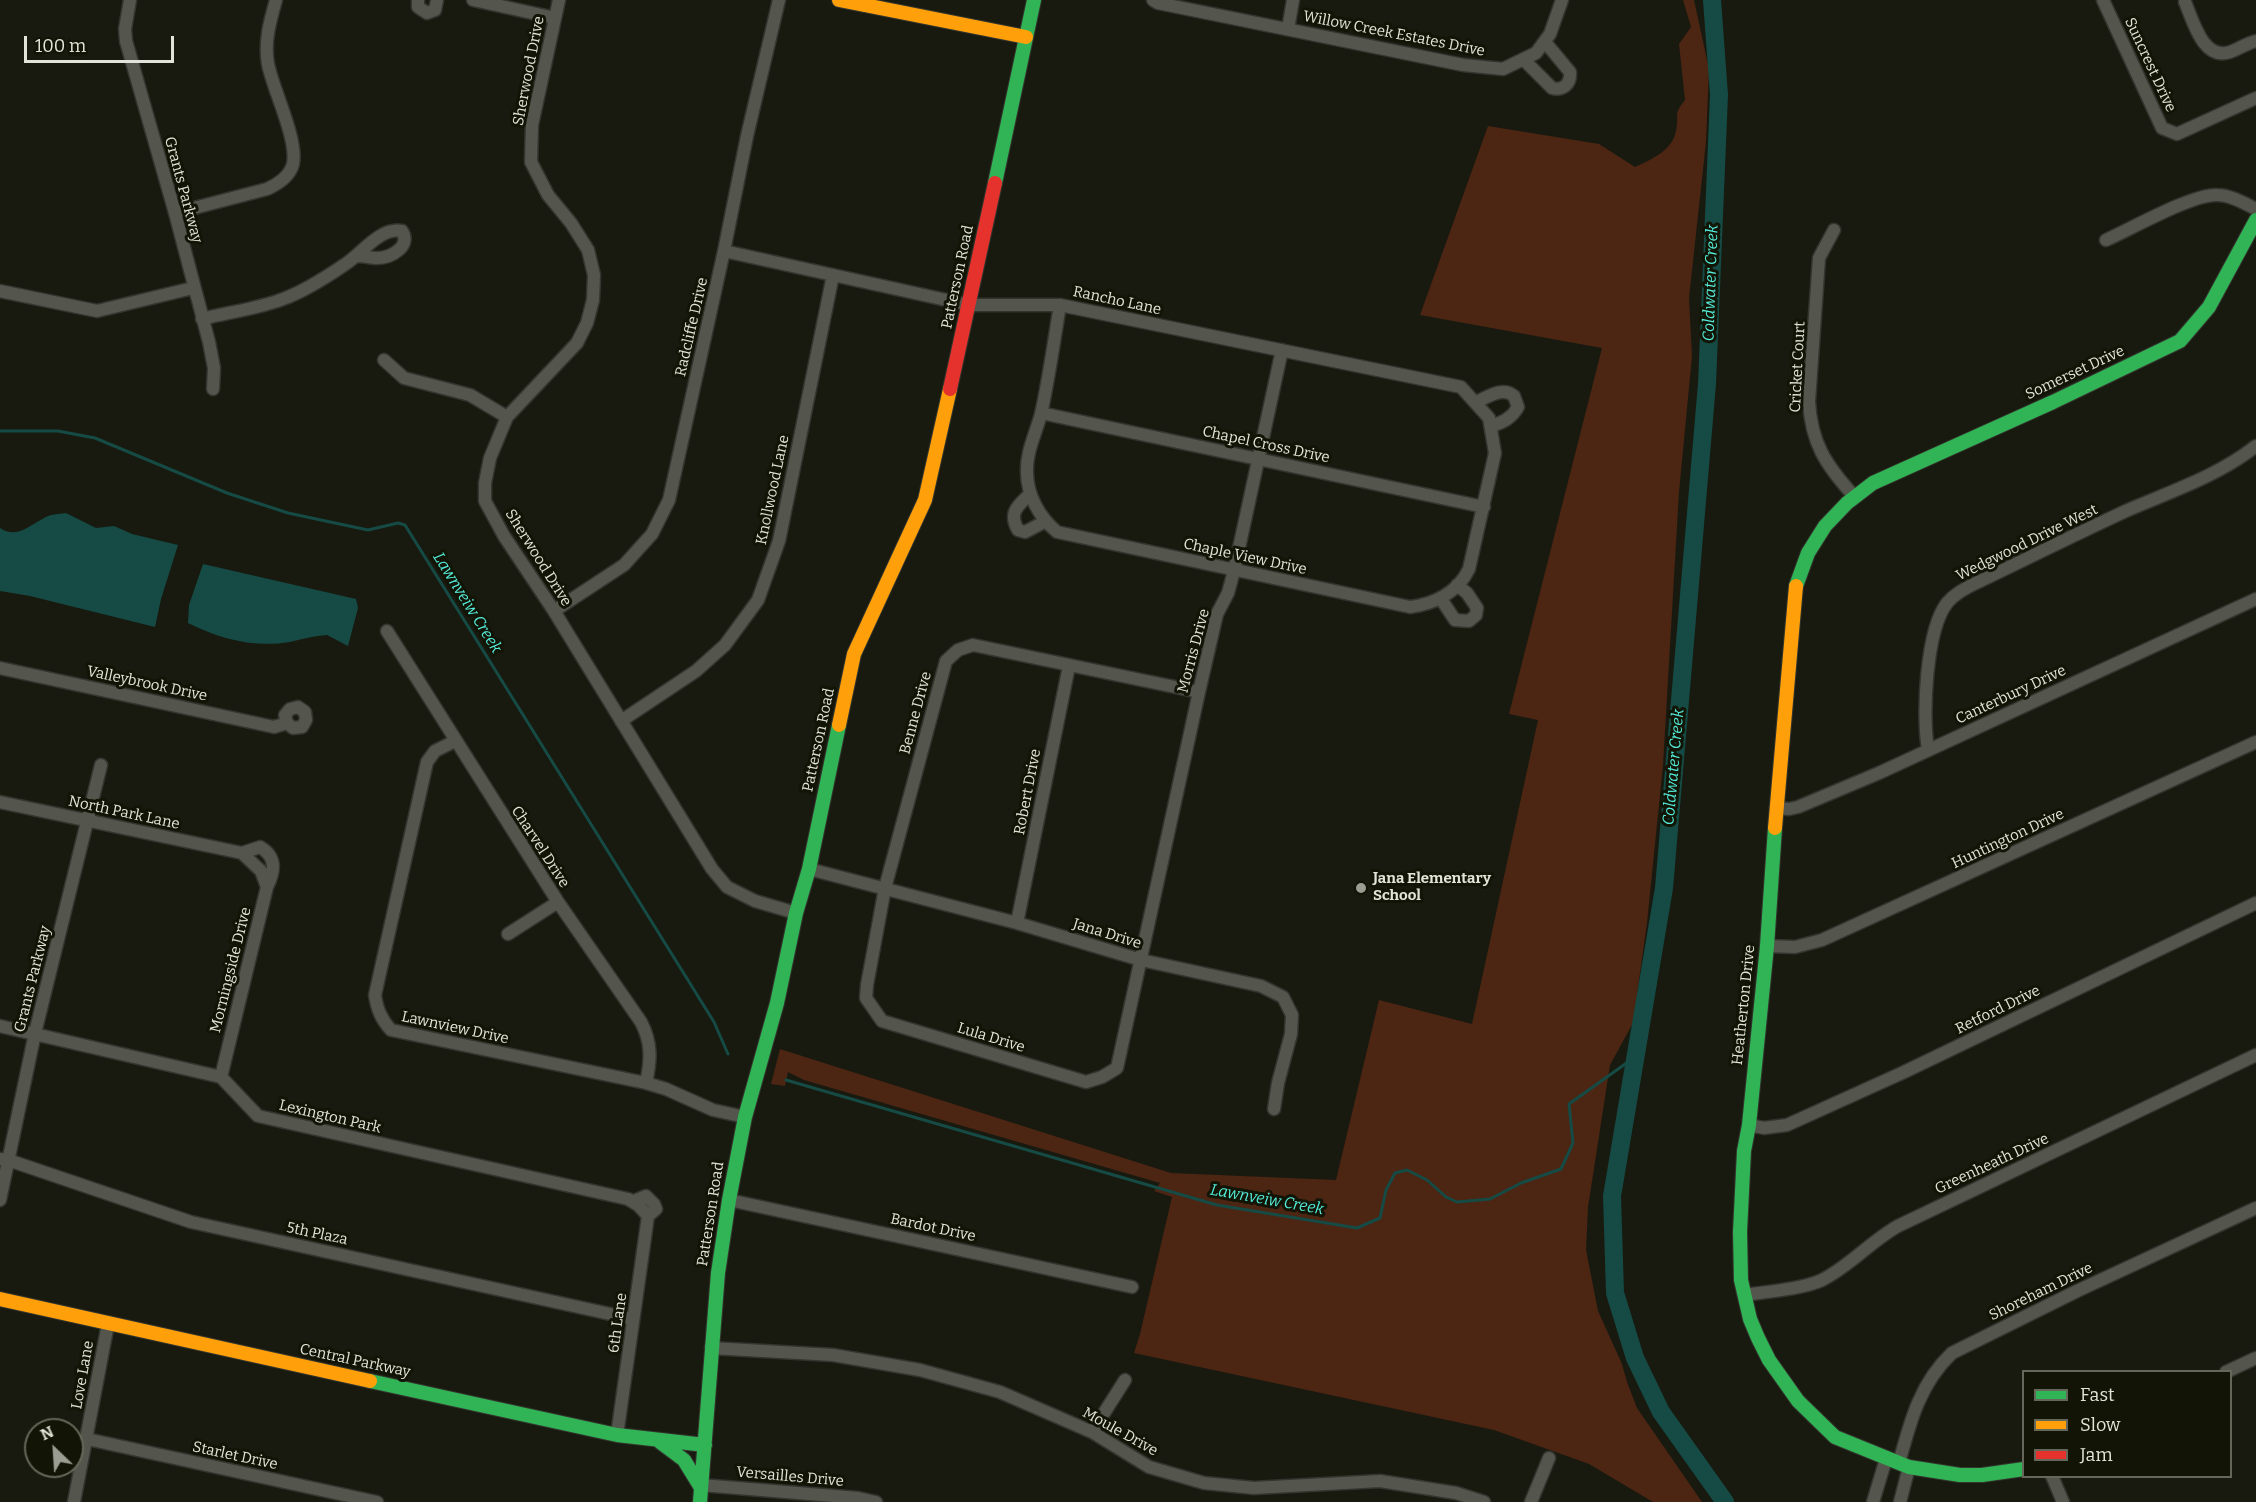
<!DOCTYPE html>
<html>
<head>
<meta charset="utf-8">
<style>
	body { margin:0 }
	#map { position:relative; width:2256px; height:1502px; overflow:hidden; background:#181a10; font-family:Bitter,serif }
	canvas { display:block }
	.legend { position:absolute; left:2022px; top:1370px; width:210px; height:108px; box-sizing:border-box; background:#121405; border:2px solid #65675a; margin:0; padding:8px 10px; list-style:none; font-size:18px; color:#e2e4d9 }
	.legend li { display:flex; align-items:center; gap:12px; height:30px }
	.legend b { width:30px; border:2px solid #65675a }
	.north { position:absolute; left:24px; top:1418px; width:60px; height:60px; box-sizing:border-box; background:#121405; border:2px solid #65675a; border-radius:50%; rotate:335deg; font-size:16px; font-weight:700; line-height:24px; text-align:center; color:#e2e4d9 }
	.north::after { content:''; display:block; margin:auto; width:21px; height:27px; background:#9b9d93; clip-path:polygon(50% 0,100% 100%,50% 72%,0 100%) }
	.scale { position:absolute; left:24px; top:36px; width:150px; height:27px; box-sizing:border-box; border:3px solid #e2e4d9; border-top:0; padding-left:8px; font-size:18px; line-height:21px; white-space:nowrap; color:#e2e4d9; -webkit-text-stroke:4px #121405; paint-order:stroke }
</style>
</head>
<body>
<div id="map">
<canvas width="2256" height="1502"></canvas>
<ul class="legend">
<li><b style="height:8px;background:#30b455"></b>Fast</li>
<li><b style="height:8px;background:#ff9f0a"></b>Slow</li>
<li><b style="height:8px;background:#e5322d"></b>Jam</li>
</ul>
<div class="north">N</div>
<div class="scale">100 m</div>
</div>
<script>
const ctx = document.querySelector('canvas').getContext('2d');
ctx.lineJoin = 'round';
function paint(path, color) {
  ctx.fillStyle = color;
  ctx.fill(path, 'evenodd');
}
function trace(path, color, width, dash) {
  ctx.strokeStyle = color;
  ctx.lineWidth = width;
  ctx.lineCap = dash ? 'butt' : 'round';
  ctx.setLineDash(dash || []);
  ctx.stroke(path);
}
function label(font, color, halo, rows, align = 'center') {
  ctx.font = font + ' Bitter,serif';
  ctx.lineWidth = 6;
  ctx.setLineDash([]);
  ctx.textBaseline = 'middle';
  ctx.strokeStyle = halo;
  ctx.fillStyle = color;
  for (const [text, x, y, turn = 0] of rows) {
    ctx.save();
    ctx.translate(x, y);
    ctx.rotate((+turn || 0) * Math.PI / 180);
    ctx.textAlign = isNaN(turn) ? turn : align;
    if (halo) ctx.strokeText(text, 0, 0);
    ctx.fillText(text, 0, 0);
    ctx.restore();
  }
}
paint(new Path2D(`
	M1683,0H1694L1709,69L1706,142L1689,298L1692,356L1679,492L1663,765L1647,923L1633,1023L1610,1065L1588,1207L1586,1250L1598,1311L1622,1364L1627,1382L1637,1408L1702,1502H1653L1589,1464L1494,1430L1134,1353L1140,1334L1172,1197L1154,1191L1160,1183L804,1080L788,1072L785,1086L771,1084L780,1049L1171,1173L1336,1180L1379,1000L1472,1024L1538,720L1509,714L1602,348L1420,315L1488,126L1599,144L1635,167C1652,159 1672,151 1676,131C1680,114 1672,116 1685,100L1679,44L1691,27Z`), '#4c2513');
paint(new Path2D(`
	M66,513L96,528L114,526L132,534L178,545L161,599L155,627L30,596L0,591V528C19,541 33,521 51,515C55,514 61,514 66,513Z
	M203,564L356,599L358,608L348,646L327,635C314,636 302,639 290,642C254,648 220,639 188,623L189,605Z`), '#154b44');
trace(new Path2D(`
	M0,431H58L95,438L227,493L288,513L368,530L398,523L405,525L714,1022L728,1054
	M786,1080L1217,1205L1357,1228L1380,1218L1386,1190L1395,1173L1407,1170L1427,1180L1446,1197L1457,1202L1490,1199L1521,1183L1561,1169L1573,1143L1569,1104L1635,1057`), '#154b44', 3);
trace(new Path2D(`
	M1712,0L1719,95L1707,384L1664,888L1612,1196L1615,1293L1635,1358L1661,1412L1725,1502`), '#154b44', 18);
const street = new Path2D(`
	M130,0L125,29L126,41L175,213L209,342L214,368L213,389
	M418,0V7L427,13L435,10L437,0
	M473,0L555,18
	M559,0L532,125L531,162L548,195L571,223L588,250L594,275L593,300L587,323L577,343L507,417L490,458L485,483V501L504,536L554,611L712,869L727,887L755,901L796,913
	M1153,0L1158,3L1463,65L1503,69L1536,53L1550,34L1562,0
	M2103,0L2162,128L2177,134L2256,98
	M2185,2C2193,21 2203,61 2230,52C2239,49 2247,43 2256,41
	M1288,29L1293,0
	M1523,59L1552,88C1563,91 1571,84 1570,72L1545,42
	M175,213L267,189C278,184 290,176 293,164C298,139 273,90 268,64C264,42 270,21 276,0
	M1834,230L1819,258L1809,401C1811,443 1826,465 1853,495
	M2106,240C2131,229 2192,194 2217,195C2230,195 2244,203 2256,209
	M724,251L969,305H1060L1461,387L1489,418L1495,453L1469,569C1458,592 1435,604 1410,607L1057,532C1039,517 1027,495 1027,472C1026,452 1036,433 1041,414C1049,378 1054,341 1060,305
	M0,291L97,311L193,288
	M202,319C229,312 257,309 283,299C305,291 325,278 344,265C362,254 379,227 402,231C412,246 391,258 377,258C371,258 364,256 357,256
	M384,360L404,378L470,395L507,417
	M1476,402C1488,397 1503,386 1514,396L1518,407C1512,418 1503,422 1492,426
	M1041,413L1484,507
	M1030,494C1018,506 1008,512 1018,530L1025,532L1046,521
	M1441,599L1455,620L1469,621L1476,615L1477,608L1467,593L1457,585
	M554,611L624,565L652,534L669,500L724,251L747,136L779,0
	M387,631L558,902L641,1022C652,1043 651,1060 646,1083
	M0,668L274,727L287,723L293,728L302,727L306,720L305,712L298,707L290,709L285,715L287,723
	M1199,692L973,645L958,650L946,661L885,888L867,985L866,998L882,1021L1086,1082L1102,1077L1117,1068L1199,692L1217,614L1228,593L1234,571L1282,350
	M621,721L696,671L725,645L758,600L779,541L833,275
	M455,741L435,751L427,762L375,995C377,1009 381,1019 391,1030L646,1083L666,1089L713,1110L745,1117
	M1928,749C1922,716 1926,630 1947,603C1955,593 1967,587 1978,582C2028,558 2078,533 2128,510C2172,491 2218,476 2256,446
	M0,802L242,853L261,871L267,887L221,1077
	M1776,808L1789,809L1798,807L1879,773L2256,599
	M242,853L260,847C277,857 275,871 267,887
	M809,869L1017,923L1141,960L1261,986L1283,997L1292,1015L1291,1034L1278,1083L1274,1109
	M1017,923L1069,666
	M508,934L558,902
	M1767,946L1795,947L1822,940L2256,742
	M0,1026L221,1077L258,1116L628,1199L638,1205L648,1216
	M1749,1125L1764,1128L1787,1125L1902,1073L2256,903
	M0,1159L8,1160L191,1222L633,1319
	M0,1200L35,1033L101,765
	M729,1200L1132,1287
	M634,1201L646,1196L654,1204L656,1209L648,1216
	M1744,1295C1766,1292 1803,1289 1822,1280C1850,1266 1871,1241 1898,1226L2256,1055
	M711,1348L833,1355L920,1370L1000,1392L1092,1432L1149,1467L1204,1483L1254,1488L1380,1481L1456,1493L1484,1502
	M2226,1372L2256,1358
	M1092,1432L1125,1380
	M617,1435L648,1216
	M87,1439L377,1502
	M1899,1463C1910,1422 1920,1383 1952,1353L2077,1291L2256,1208
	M2052,1476L2063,1502
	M701,1485L858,1498L876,1502
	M74,1502L108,1324
	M1531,1502L1549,1458
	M1873,1502L1886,1459
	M1900,1502L1909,1467`);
const fast = new Path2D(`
	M995,183L1034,0
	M1796,586L1808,553L1825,526L1847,503L1873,483L2053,402L2180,341L2209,307L2256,220
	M1775,828L1767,946L1749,1125L1744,1151L1740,1232L1741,1280L1750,1319L1758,1338L1769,1360L1798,1401L1835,1437L1909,1467L1960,1475H1982L2024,1469
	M370,1381L617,1435L705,1445
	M660,1442L684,1460L700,1486
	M700,1502L718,1273L729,1200L745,1117L777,1003L796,913L809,869L839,725`);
const slow = new Path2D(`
	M839,0L1026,37
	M839,725L854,654L925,500L950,389
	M1775,828L1796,586
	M0,1299L370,1381`);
const jam = new Path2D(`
	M950,389L995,183`);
trace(street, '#33352e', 15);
trace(fast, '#33352e', 16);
trace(slow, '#33352e', 16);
trace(jam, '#33352e', 16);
trace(street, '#54564e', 12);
trace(fast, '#30b455', 14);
trace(slow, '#ff9f0a', 14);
trace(jam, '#e5322d', 14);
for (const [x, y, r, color] of [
	[1361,888,6,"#9b9d93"]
]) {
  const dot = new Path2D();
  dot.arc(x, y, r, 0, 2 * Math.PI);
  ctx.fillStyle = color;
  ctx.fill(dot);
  trace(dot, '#121405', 2);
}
label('15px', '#e2e4d9', '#121405', [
	["Willow Creek Estates Drive",1394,34,11],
	["Suncrest Drive",2150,65,65],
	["Sherwood Drive",529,71,-79],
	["Grants Parkway",183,190,75],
	["Patterson Road",958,277,-78],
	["Rancho Lane",1117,301,12],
	["Radcliffe Drive",692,327,-77],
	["Cricket Court",1798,367,-87],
	["Somerset Drive",2075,373,-25],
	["Chapel Cross Drive",1266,445,12],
	["Knollwood Lane",773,490,-78],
	["Wedgwood Drive West",2027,543,-26],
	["Chaple View Drive",1245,557,12],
	["Sherwood Drive",538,558,58],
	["Morris Drive",1194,651,-75],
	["Valleybrook Drive",147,684,12],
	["Canterbury Drive",2011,695,-25],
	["Benne Drive",916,713,-75],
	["Patterson Road",819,740,-78],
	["Robert Drive",1028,792,-79],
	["North Park Lane",124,813,12],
	["Huntington Drive",2008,839,-25],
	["Charvel Drive",540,847,57],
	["Jana Drive",1107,934,17],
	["Morningside Drive",231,970,-76],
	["Grants Parkway",33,979,-76],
	["Heatherton Drive",1744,1005,-84],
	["Retford Drive",1998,1010,-26],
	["Lawnview Drive",455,1028,12],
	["Lula Drive",991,1038,17],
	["Lexington Park",330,1117,13],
	["Greenheath Drive",1992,1164,-25],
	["Patterson Road",711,1214,-81],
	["Bardot Drive",933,1228,12],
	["5th Plaza",317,1234,12],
	["Shoreham Drive",2041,1292,-26],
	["6th Lane",618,1323,-82],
	["Central Parkway",355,1361,12],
	["Love Lane",83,1375,-80],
	["Moule Drive",1120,1432,29],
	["Starlet Drive",235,1456,12],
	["Versailles Drive",790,1477,5]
]);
label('bold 15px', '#e2e4d9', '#121405', [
	["Jana Elementary",1373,879],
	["School",1373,896]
], 'left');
label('italic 16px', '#54eddb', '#121405', [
	["Coldwater Creek",1711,283,-88],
	["Lawnveiw Creek",467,603,58],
	["Coldwater Creek",1674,767,-85],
	["Lawnveiw Creek",1267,1200,10]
]);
</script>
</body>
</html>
